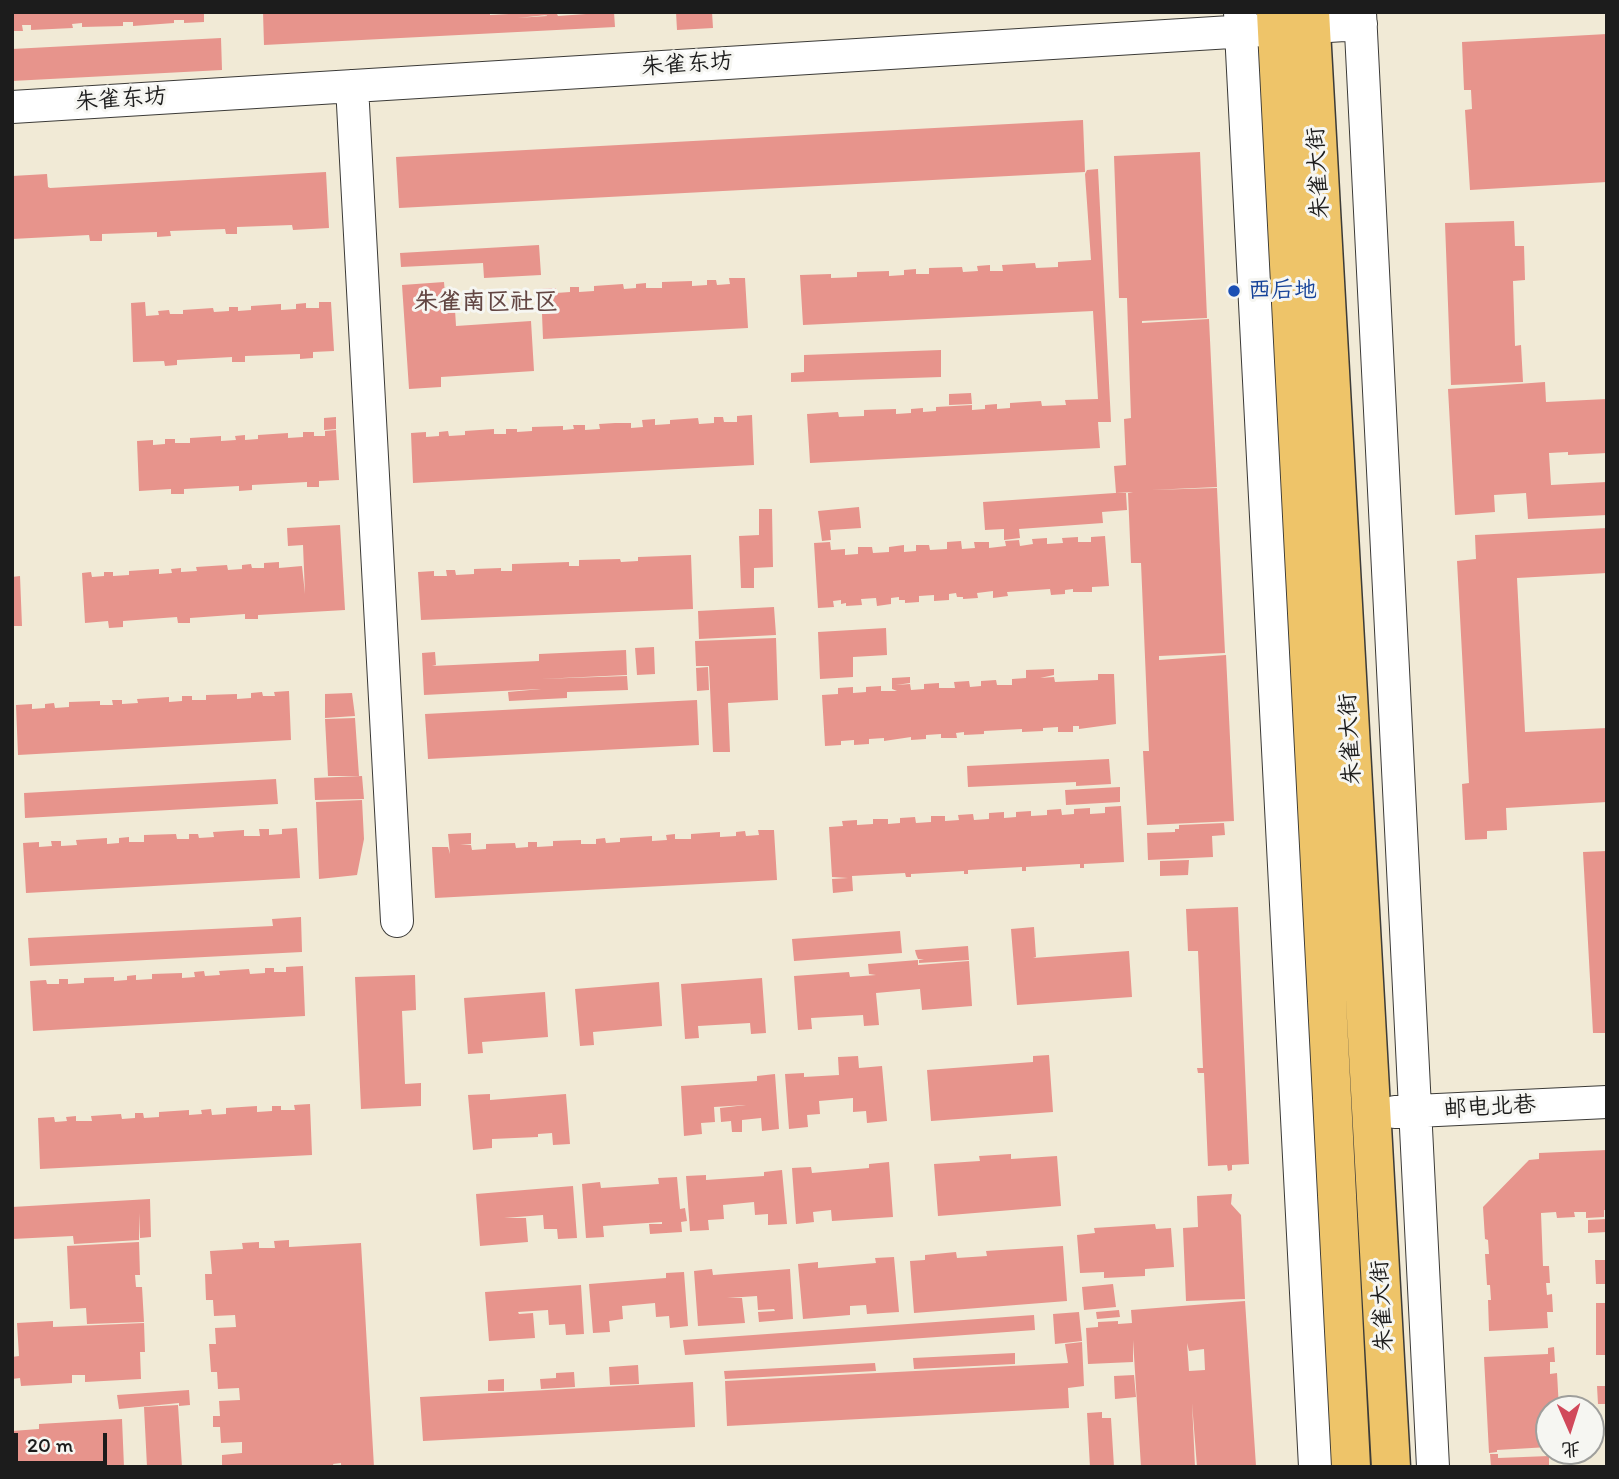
<!DOCTYPE html>
<html>
<head>
<meta charset="utf-8">
<style>
	body { margin:0 }
	#map { position:relative; width:1619px; height:1479px; overflow:hidden; background:#f1ead6; font-family:Itim,"LXGW WenKai TC",sans-serif }
	canvas { display:block }
	.frame { position:absolute; inset:0; border:14px solid #1c1c1c; pointer-events:none }
	.north { position:absolute; left:1535px; top:1395px; width:70px; height:70px; box-sizing:border-box; background:#f6f6f2; border:2px solid #9f9f9c; border-radius:50%; rotate:177deg; font-size:19px; font-weight:700; line-height:28px; text-align:center; color:#1c1c1c }
	.north::after { content:''; display:block; margin:auto; width:24px; height:32px; background:#d1495b; clip-path:polygon(50% 0,100% 100%,50% 72%,0 100%) }
	.scale { position:absolute; left:14px; top:1433px; width:93px; height:32px; box-sizing:border-box; border:4px solid #1c1c1c; border-top:0; padding-left:9px; font-size:21px; line-height:24px; white-space:nowrap; color:#1c1c1c; -webkit-text-stroke:5px #f6f6f2; paint-order:stroke }
</style>
</head>
<body>
<div id="map">
<canvas width="1619" height="1479"></canvas>
<div class="frame"></div>
<div class="north">北</div>
<div class="scale">20 m</div>
</div>
<script>
const ctx = document.querySelector('canvas').getContext('2d');
ctx.lineJoin = 'round';
function paint(path, color) {
  ctx.fillStyle = color;
  ctx.fill(path, 'evenodd');
}
function trace(path, color, width, dash) {
  ctx.strokeStyle = color;
  ctx.lineWidth = width;
  ctx.lineCap = dash ? 'butt' : 'round';
  ctx.setLineDash(dash || []);
  ctx.stroke(path);
}
function label(font, color, halo, rows, align = 'center') {
  ctx.font = font + ' Itim,"LXGW WenKai TC",sans-serif';
  ctx.lineWidth = 6;
  ctx.setLineDash([]);
  ctx.textBaseline = 'middle';
  ctx.strokeStyle = halo;
  ctx.fillStyle = color;
  for (const [text, x, y, turn = 0] of rows) {
    ctx.save();
    ctx.translate(x, y);
    ctx.rotate((+turn || 0) * Math.PI / 180);
    ctx.textAlign = isNaN(turn) ? turn : align;
    if (halo) ctx.strokeText(text, 0, 0);
    ctx.fillText(text, 0, 0);
    ctx.restore();
  }
}
paint(new Path2D(`
	M12,12H204V22L184,23V20H174V23L133,26V22H123V26L82,27V23L72,24L73,28L31,30V25H22L23,31H12Z
	M263,12H490V15L547,12V15L517,18L547,16V14H557L558,16L614,12L615,27L264,45Z
	M676,12H712L713,28L677,30Z
	M1607,34V182L1470,190L1465,110L1472,109L1471,90H1464L1462,42Z
	M221,38L222,70L12,81V49Z
	M1083,120L1085,172L399,208L396,157Z
	M1200,152L1207,318L1142,321V323L1209,319L1217,487L1151,490L1217,488L1225,653L1159,656V660L1226,655L1234,821L1147,825L1143,751H1149L1141,563H1131L1128,493L1133,492L1116,493L1114,466L1126,465L1124,419L1131,418L1127,298H1119L1114,156Z
	M1098,169L1111,422H1098L1100,448L810,463L807,414L838,412L839,417L864,416V410L896,409V414L911,413V409L923,408V412L936,411V407L972,405V410L985,409V405L997,404V409L1010,408V403L1041,401L1042,406L1066,405L1065,400L1098,399L1093,311L803,325L800,275L831,274V278L857,277V272L889,271V276L904,275V270L916,269V274H929V268L962,267L963,272L978,271L977,266L990,265V271H1003L1002,265L1035,263L1036,268L1058,267V262L1091,260L1085,174L1087,170Z
	M326,172L329,228L293,230L292,225L237,227V234H226L225,229L170,231L171,236L157,237V232L102,234V241H90L89,235L12,239V176L47,174L48,187L50,188Z
	M1514,221L1515,246H1524L1525,280L1513,281L1515,346L1521,345L1523,382L1451,385L1445,223Z
	M539,245L541,275L484,278L483,263L401,267L400,253Z
	M729,278H745L748,328L543,339L541,289L556,288V293L570,292V287H579V292L594,291V286L623,284L624,289L636,288V284L646,283V288H662V282L692,281V286L707,285V280H716L717,285L730,284Z
	M444,282L445,294L454,293L456,326L531,321L534,371L441,377V387L409,389L402,285Z
	M145,302L146,316L159,315L158,311L169,310L170,314H183V310L213,308L214,312L229,311V307H238V311L251,310V306L281,304V310L296,309V304L306,303V308H319V302H331L334,351L313,352V358L300,359V354L245,356V362H232V357L177,360V365L165,366L164,361L133,362L131,303Z
	M941,350V377L791,382V373L804,372V355Z
	M1545,382L1546,402L1607,399V453L1568,455V452L1549,453L1551,485L1607,482V515L1528,519L1526,493L1494,495L1495,512L1455,515L1448,389Z
	M971,393L972,404L949,405V394Z
	M752,415L754,465L413,483L411,433L426,432V437L439,436V432L448,431L449,436L465,435V431L494,429V434H506V429H517V432L532,431V427L563,426V430L574,429L573,425H585V430L600,429L599,424L615,423H631V428L643,427L642,420L655,419V425L670,424V420L698,418L699,424L714,423V417H723L724,422H737V416Z
	M336,417V429L324,430V418Z
	M336,430L339,480L319,481V487H307V482L252,485V490L239,491V486L184,489V494H171V489L139,491L137,441L153,440V445L165,444V439H175V443H190V438L221,436V441L236,440L235,436L245,435V440L258,439V435L288,433V438L303,437V432H314V436H325V431Z
	M1115,493H1126L1127,510L1102,512L1103,523L1019,529L1020,538L1004,540V529L985,530L983,502Z
	M859,507L861,528L830,530L831,540L822,541L818,511Z
	M759,509H772L773,567L754,568V588H741L739,536L759,535Z
	M340,525L345,610L258,615V619H245V614L190,618V623H178L177,617L123,621V627L109,628L108,621L85,623L82,573L91,572L92,577L104,576V572H113V576L129,575V571L159,569V574L172,573L171,569L181,568V572L197,571L196,567L227,565L228,570L242,569V565L251,564L252,568H264V563L279,562V568L302,566L305,594L303,545L288,546L287,528Z
	M1607,528V573L1517,578L1525,732L1607,728V802L1506,808L1507,830L1487,831V839L1465,840L1462,784L1469,783L1457,561L1476,559L1475,535Z
	M1105,536L1109,586L1092,587V592H1073V589L1065,590V594L1051,595L1050,589L1007,592L1008,596L993,598V591L977,593L978,598L963,599V597H957L956,593L949,594V600L934,601V595L919,596V602L905,603V600H899V597L891,598V604L877,606L876,598L861,599L862,605L846,606V603L841,604V600L833,601L834,607L818,608L814,543L830,542L831,550L845,549V555L858,554V547H872L873,553L889,552V547L904,545V552L916,551V545H929L930,550L947,549V542L961,541L962,549L975,548L974,542H989V548L1006,546L1005,541L1019,540L1020,546L1033,544L1032,539L1047,538V544L1063,543L1062,538L1078,537V542H1091V537Z
	M691,555L693,609L421,620L418,572L434,571V576H447L446,570H455L456,575L474,574V569L501,568V571H512V564L569,562V566H579V560L620,559L621,562L638,561V557Z
	M20,576L22,626H12V577Z
	M774,607L776,635L699,639L698,611Z
	M886,628L887,655L853,657V677L820,679L818,632Z
	M776,638L778,700L728,703L730,752H713L709,666H696L695,641Z
	M654,647L655,674L637,675L635,648Z
	M626,650L627,675L540,679L627,676L628,690L567,692V698L509,701L508,692L541,689L424,695L422,653L435,652L436,665L432,666L539,661V654Z
	M708,667L709,690L697,691L696,668Z
	M1054,669V675L1040,678L1054,677L1055,682L1098,680V674H1114L1116,724L1079,729V726H1073V732H1058V727L1043,728V731L1022,732V729L984,731V734L964,735V732L956,733L957,738H941V734L926,735V739L911,740V737L884,741V738L869,739V744L854,745V740L841,741V745L825,746L822,695L838,694V688L853,687V693L866,692V687L881,686V691H897L892,689V678L910,677V683L896,685L910,684L911,690L924,689V684L939,683V688H955L954,682L969,681L970,687L981,686V681L996,680L997,685H1012V679L1026,678V670Z
	M289,691L291,740L18,755L16,705L32,704V709L45,708V704L54,703L55,708L69,707V702L100,701V705H113L112,700H122V704L138,703L137,699L169,697V702L182,701V696H192V700H206V695L237,694V699L251,698V693L262,692L263,696H275L274,692Z
	M352,693L355,716L325,718V694Z
	M697,700L699,745L428,759L425,714Z
	M355,718L359,776H328L325,719Z
	M1109,759L1111,784L1076,786V782L968,787L967,766Z
	M362,776L364,799L315,800L314,778Z
	M276,779L278,804L25,818L24,793Z
	M1120,787V802L1066,805L1065,790Z
	M362,800L364,839L357,875L319,879L316,802Z
	M1121,806L1124,862L1084,864V868H1080V864L1026,867V871H1022V867L968,870V874H964V871L911,874V877H906L905,873L852,876L853,891L833,893L832,879L848,878L832,877L829,827L843,826L842,821L857,820V825L873,824V819H888V824L900,823V818L915,817L916,823L931,822V816H945V821L959,820L958,815L973,814L974,820L989,819V813L1004,812V818L1016,817V812L1031,811V816L1047,815V810L1061,809L1062,815L1074,814V809L1090,808V814L1105,813V807Z
	M1224,823L1225,835L1212,836L1213,857L1148,860L1147,833L1175,832V829H1179V825Z
	M297,828L300,878L26,893L23,843L39,842V847L52,846L51,841H61V846L77,845L76,840L107,838V844L119,843V838L129,837V842H144V835L176,834L177,839H189V834H198L199,838L214,837L213,832L244,830V836H260L259,829H269V835L282,834V829Z
	M758,830H774L777,880L435,898L432,847H448L450,854L448,834L471,833V844L460,845H471L472,850L486,849V844L515,843L516,848L528,847V842H537V847L553,846V841L581,840V844H596V839L605,838L606,843L620,842V838L652,836V841L667,840L666,835L675,834V839H691V834L720,832V837L736,836V832L745,831L746,836L759,835Z
	M1607,851V1033H1593L1583,852Z
	M1189,860L1188,875L1160,876V861Z
	M1238,907L1249,1164L1232,1165V1170L1228,1171L1227,1165L1208,1166L1204,1073H1198L1197,1068H1203L1198,951H1188L1186,909Z
	M301,917L302,952L30,966L28,938L273,926L272,919Z
	M1034,927L1036,957L1033,958L1129,951L1132,997L1017,1005L1011,929Z
	M900,931L902,953L794,961L792,939Z
	M968,946L969,960L919,963V960L924,959H918L916,954L915,950Z
	M918,960V965L969,961L972,1006L922,1010L920,989L876,993L879,1025L864,1026L863,1015L811,1018L812,1029L798,1030L794,976L849,972L850,977L876,975L869,974L868,964Z
	M303,966L305,1016L33,1031L30,981L46,980L47,984H59V979H68V984L84,983V978L114,977V981L127,980V976L136,975V980L152,979V974L182,973V978L195,977L194,972L204,971L205,976L220,975L219,971L249,969L250,974L265,973V968H274V972H286V967Z
	M415,975L416,1010L402,1011L405,1084L421,1083V1106L361,1109L355,977Z
	M762,978L766,1033L751,1034L750,1023L698,1026L699,1038L685,1039L681,984Z
	M659,982L662,1026L593,1032L594,1045L580,1046L575,989Z
	M545,992L548,1037L482,1042L483,1053L468,1054L464,998Z
	M1049,1055L1053,1112L931,1121L927,1070L1033,1062V1056Z
	M858,1056L859,1068L882,1066L887,1121L867,1123L866,1111L853,1112V1098L819,1101L820,1114L807,1115L808,1127L789,1129L785,1074L804,1073V1077L839,1075L838,1057Z
	M775,1074L779,1129L762,1131L761,1118L742,1120V1132H732L731,1121L721,1122L720,1108L746,1105L714,1107L715,1122L701,1123L702,1134L684,1136L681,1086L757,1081V1076Z
	M490,1094V1100L566,1094L570,1144L553,1145L552,1133L538,1134V1137L492,1139V1148L473,1150L468,1095Z
	M310,1104L312,1155L40,1169L38,1118L54,1117L55,1122L67,1121L66,1117L76,1116V1121H92L91,1116L121,1114L122,1119L135,1118V1113H143L144,1118L159,1117V1112L189,1110V1115L202,1114L201,1110L211,1109L212,1115L226,1114V1108L257,1106V1112L272,1111V1106H281V1110H295L294,1105Z
	M1607,1150V1210H1604V1217L1586,1218V1212H1574L1575,1217L1557,1218L1556,1212L1541,1213L1543,1266H1549L1550,1283H1546L1547,1295L1552,1294L1553,1312H1547L1548,1328L1489,1331L1488,1300H1491L1490,1285H1487L1485,1254H1489L1488,1240L1485,1239L1483,1207L1529,1160L1539,1159V1153Z
	M1011,1154V1159L1057,1156L1061,1206L938,1216L934,1164L980,1161L979,1156Z
	M889,1162L893,1217L832,1221L831,1210L813,1212L814,1222L796,1224L792,1168L811,1167L812,1173L869,1168V1164Z
	M782,1170L787,1224L768,1225V1214L755,1215L754,1202L723,1205L724,1219L708,1220L709,1230L690,1231L686,1176L706,1175V1180L764,1176V1172Z
	M677,1177L680,1209L685,1208L687,1221L681,1222L682,1232L650,1234L649,1224H662V1222L617,1225L603,1226L604,1237L586,1238L582,1184L600,1182L601,1188L659,1184L658,1178Z
	M573,1186L577,1238L558,1239L557,1229H544L543,1215L504,1218H526L528,1242L480,1246L476,1194Z
	M1232,1194L1231,1204L1241,1215L1245,1299L1186,1301L1183,1228L1198,1227L1197,1196Z
	M150,1199L151,1237L140,1238L139,1213V1240L74,1244L73,1236L12,1239V1207Z
	M1607,1219V1232L1588,1233V1220Z
	M1155,1224L1156,1229L1171,1228L1174,1267L1145,1269V1276L1104,1278V1272L1080,1273L1077,1235L1095,1233L1094,1228Z
	M289,1240V1247L361,1243L374,1467H341V1463L333,1464L334,1467H222V1455L242,1453V1442L221,1443L220,1427H213V1416H220L219,1401L240,1400L239,1388L218,1389L217,1372H211L209,1344H216L215,1328L236,1327L235,1315L214,1316L213,1300H206L205,1274H212L210,1251L243,1249L242,1243L259,1242V1248H275L274,1241Z
	M139,1242L140,1275H135L136,1287H142L144,1322L87,1324L86,1308L70,1309L67,1246Z
	M1063,1246L1067,1301L914,1313L910,1261L925,1260V1255L956,1252L957,1258L987,1256L986,1251Z
	M894,1257L899,1312L867,1314L866,1305L850,1306V1315L803,1319L798,1264L818,1262V1268L876,1263L875,1258Z
	M1595,1260H1607V1284H1596Z
	M712,1269L713,1275L790,1269L793,1319L759,1322L758,1312L775,1311L774,1309L758,1310L757,1296L727,1298H742L745,1323L698,1326L694,1271Z
	M684,1272L688,1326L670,1328L669,1316L656,1317L655,1303L622,1306L623,1319L609,1321L610,1332L593,1333L589,1284L666,1278V1273Z
	M1113,1284L1116,1307L1084,1310L1082,1287Z
	M581,1285L584,1334L566,1335L565,1324L549,1325L548,1310L518,1312L519,1314L533,1313L535,1338L489,1341L485,1292Z
	M1245,1301L1256,1466L1197,1467L1192,1403L1195,1467H1141L1133,1340V1362L1088,1364L1086,1328L1098,1327V1322L1118,1321V1324L1132,1323L1131,1310ZM1187,1343L1189,1351L1204,1349L1205,1370L1189,1371Z
	M1596,1303H1607V1355H1596Z
	M1119,1310L1120,1317L1097,1319L1096,1312Z
	M1079,1312L1082,1341L1055,1344L1053,1314Z
	M1034,1315L1035,1330L685,1355L683,1340Z
	M53,1321V1327L144,1323L145,1352H140L141,1379L85,1382V1375H72V1383L21,1386L20,1378L12,1379V1357L19,1356L17,1323Z
	M1082,1342L1084,1386L1068,1388L1069,1408L727,1426L725,1381L1068,1363L1065,1344Z
	M1554,1347L1555,1362H1550V1374L1557,1373L1559,1409H1549V1447L1497,1450V1452L1489,1453L1484,1357L1548,1354V1348Z
	M1015,1353V1364L914,1369L913,1358Z
	M875,1363L876,1371L725,1379L724,1371Z
	M638,1365L639,1384L610,1385L609,1367Z
	M574,1372L575,1387L541,1389L540,1379L556,1378V1373Z
	M1134,1375L1136,1397L1115,1399L1114,1376Z
	M504,1379V1391H488V1380Z
	M693,1382L695,1427L423,1441L420,1397Z
	M1597,1386H1607V1404H1598Z
	M189,1390L190,1405L179,1406V1403L119,1409L117,1395Z
	M178,1405L182,1467H147L144,1407Z
	M1102,1412V1418H1111L1114,1467H1090L1087,1413Z
	M122,1419L124,1467H12V1431L39,1429V1424Z
	M1490,1454H1498V1458L1549,1456V1467H1491Z`), '#e7948c');
const minor = new Path2D(`
	M1240,12L1315,1467
	M1360,12L1433,1467
	M352,86L397,921
	M12,107L1361,24
	M1395,1112L1607,1102`);
const major = new Path2D(`
	M1276,12L1351,1467
	M1310,12L1391,1467`);
trace(minor, '#3c3b38', 34);
trace(major, '#3c3b38', 41);
trace(minor, '#fff', 32);
trace(major, '#eec469', 38);
for (const [x, y, r, color] of [
	[1234,291,7,"#1a4fb4"]
]) {
  const dot = new Path2D();
  dot.arc(x, y, r, 0, 2 * Math.PI);
  ctx.fillStyle = color;
  ctx.fill(dot);
  trace(dot, '#f6f6f2', 2.5);
}
label('23px', '#1c1c1c', '#f6f6f2', [
	["朱雀东坊",687,65,-4],
	["朱雀东坊",121,100,-4],
	["朱雀大街",1319,173,-93],
	["朱雀大街",1351,739,-93],
	["邮电北巷",1490,1108,-3],
	["朱雀大街",1383,1306,-93]
]);
label('23px', '#164399', '#f6f6f2', [
	["西后地",1248,291]
], 'left');
label('bold 24px', '#634643', '#f6f6f2', [
	["朱雀南区社区",486,303]
]);
</script>
</body>
</html>
